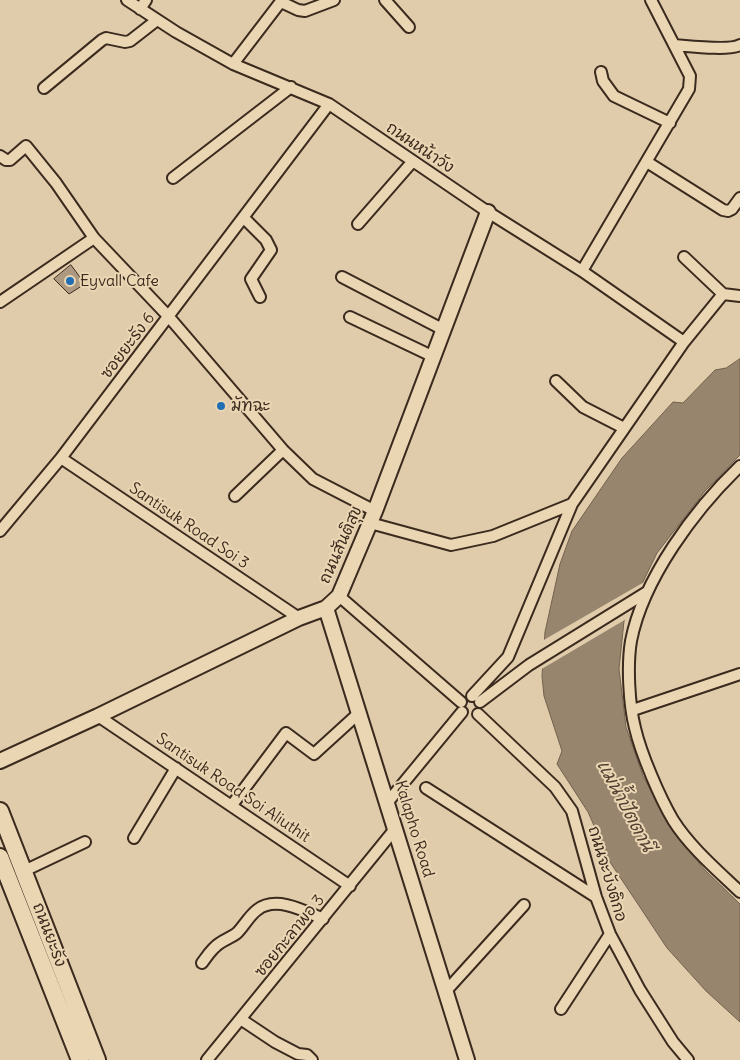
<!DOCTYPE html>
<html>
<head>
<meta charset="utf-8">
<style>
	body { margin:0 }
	canvas { display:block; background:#e0ccab }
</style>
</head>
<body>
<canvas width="740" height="1060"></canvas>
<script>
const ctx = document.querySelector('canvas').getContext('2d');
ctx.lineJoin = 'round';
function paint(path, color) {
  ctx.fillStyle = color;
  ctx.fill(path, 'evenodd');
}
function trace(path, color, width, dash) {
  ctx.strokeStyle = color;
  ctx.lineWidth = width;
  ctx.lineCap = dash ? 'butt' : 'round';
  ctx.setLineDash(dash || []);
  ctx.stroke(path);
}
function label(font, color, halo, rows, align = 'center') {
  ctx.font = font + ' Delius,"Playpen Sans Thai",sans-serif';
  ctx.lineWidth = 4;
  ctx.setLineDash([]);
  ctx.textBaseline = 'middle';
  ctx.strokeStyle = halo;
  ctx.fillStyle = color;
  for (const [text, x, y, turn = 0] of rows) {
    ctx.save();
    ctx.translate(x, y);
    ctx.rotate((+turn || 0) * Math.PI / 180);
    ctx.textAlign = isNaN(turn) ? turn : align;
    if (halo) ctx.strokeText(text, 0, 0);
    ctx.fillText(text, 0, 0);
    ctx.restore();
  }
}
const water = new Path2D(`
	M740,359V455L705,491L657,553L624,621L619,669L626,727L643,776L674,833L705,870L740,904V1022L706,991L667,948L610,862L588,812L557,764L562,751L544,696L542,676L545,632L560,564L572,531L622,458L673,402L683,403L715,370L726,368Z`);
paint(water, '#98856d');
trace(water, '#73614d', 1);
paint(new Path2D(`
	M646,581L628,618L540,670L542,641Z`), '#e0ccab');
const building = new Path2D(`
	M71,265L85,284L69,294L54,279Z`);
paint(building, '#ad9980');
trace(building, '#3b2a1e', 1);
const minor = new Path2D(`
	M127,0L176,32L233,64L329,104L488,212L582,271L684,342
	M385,0L409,27
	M281,2L298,10L305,11L334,0
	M140,9L146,0
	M674,45C688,46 730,51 740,45
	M233,64L282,0
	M601,72L603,81L614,96L670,123
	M44,88L102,40L106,38L125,42L130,41L157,20
	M0,156L6,160H10L26,146L56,183L94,238L169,317L283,450L313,479L375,511
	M647,162L723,210L728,211L732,209L740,198
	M173,178L291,87
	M244,218L266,240L271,250L251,279L260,297
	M358,224L413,161
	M684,257L723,294
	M582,271L689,89L690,76L651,0
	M342,277L444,330
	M0,302L94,238
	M350,317L434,357
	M556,381L583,407L624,428
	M61,458L299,618
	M740,466C695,509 643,579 631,641C627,665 629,705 635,728C641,754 660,798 673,820C690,847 717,870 740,892
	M235,496L283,450
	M370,523L451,545L493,536L572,504
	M0,531L61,458L329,104
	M339,596L461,702
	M472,696L508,657L572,504L684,342L723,294L740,296
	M480,702L529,665L647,592
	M633,710L740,674
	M478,714L555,787L572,811L596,897L610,934L640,990L673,1042L688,1060
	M98,716L350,886
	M426,788L596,897
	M387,803L462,712
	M232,805L286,733L314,754L359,713
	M134,838L176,768
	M24,871L85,842
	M202,963C208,955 212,948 220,943C226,939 232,937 237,933C244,926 249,916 257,910C276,895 305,911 323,919
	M446,991L524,905
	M561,1009L610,934
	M242,1020L275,1042L298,1054L307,1055L312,1060
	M207,1060L395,829`);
const tertiary = new Path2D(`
	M326,608L467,1060
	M0,761L98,716L299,618L326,608L339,596L375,511L488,212`);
const primary = new Path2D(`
	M0,811L97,1060
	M0,857L80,1060`);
trace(minor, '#3b2a1e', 14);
trace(tertiary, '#3b2a1e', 18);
trace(primary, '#3b2a1e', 20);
trace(minor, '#ebd6b4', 10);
trace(tertiary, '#ebd6b4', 14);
trace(primary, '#ebd6b4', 16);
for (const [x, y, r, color] of [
	[70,281,5,"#1f6fb2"],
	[221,406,5,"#1f6fb2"]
]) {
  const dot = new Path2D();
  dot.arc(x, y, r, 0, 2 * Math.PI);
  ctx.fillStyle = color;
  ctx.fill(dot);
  trace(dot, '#ebd6b4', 2);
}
label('16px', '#3b2a1e', '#ebd6b4', [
	["ถนนหน้าวัง",420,148,34],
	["ซอยยะรัง 6",128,346,-53],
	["Santisuk Road Soi 3",189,526,34],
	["ถนนสันติสุข",341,545,-66],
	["Santisuk Road Soi Aliuthit",233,788,34],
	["Kalapho Road",414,829,73],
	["ถนนจะบังติกอ",607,874,73],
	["ถนนยะรัง",49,935,69],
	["ซอยกะลาพอ 3",290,936,-51]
]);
label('16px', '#3b2a1e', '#ebd6b4', [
	["Eyvall Cafe",80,281],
	["มัทฉะ",231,406]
], 'left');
label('italic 18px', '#524132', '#ebd6b4', [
	["แม่น้ำปัตตานี",625,806,62]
]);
</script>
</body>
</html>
